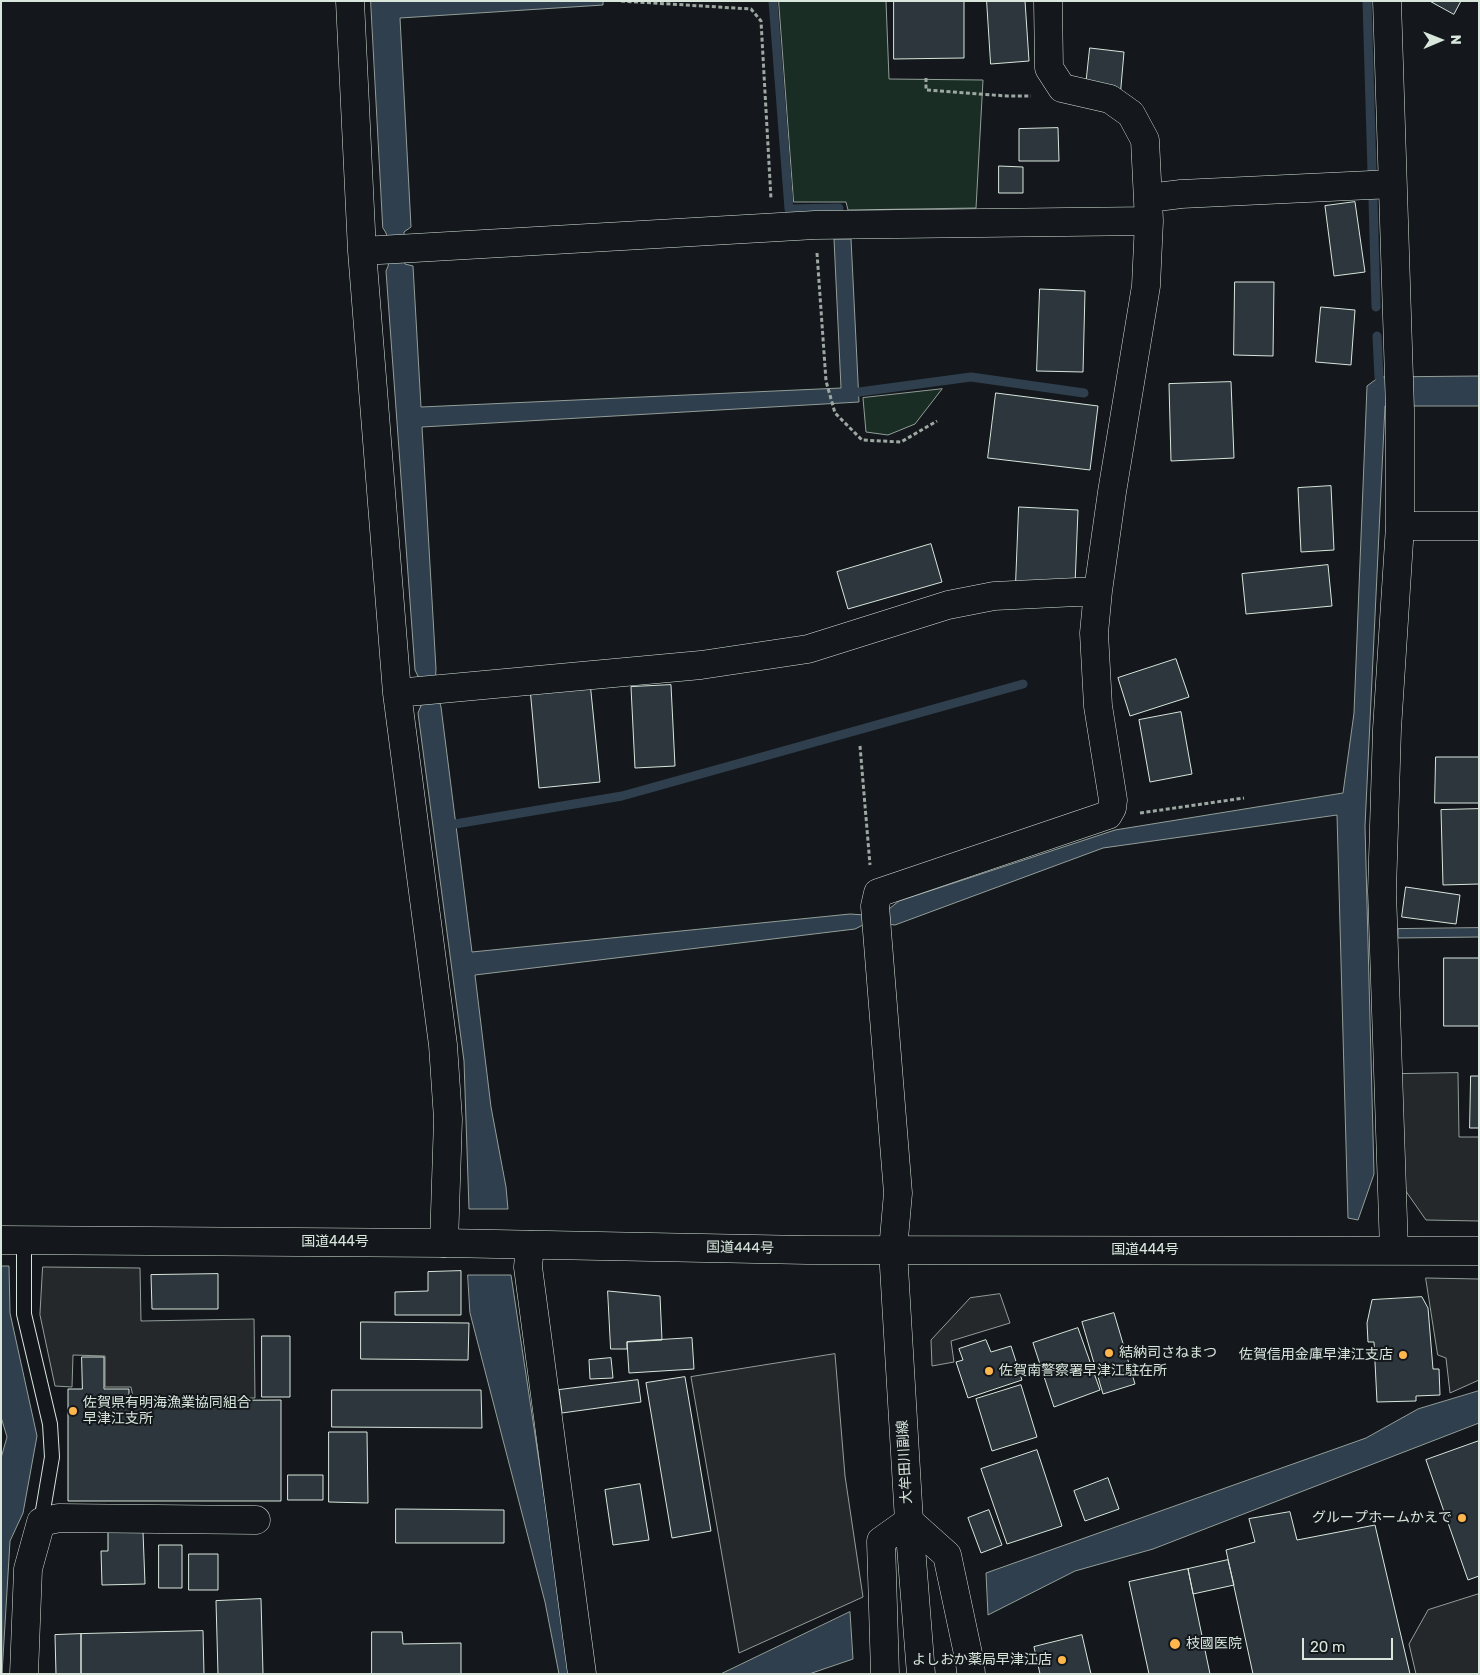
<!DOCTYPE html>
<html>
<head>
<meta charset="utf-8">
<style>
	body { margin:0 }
	#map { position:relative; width:1480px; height:1675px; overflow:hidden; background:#14181c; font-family:Rubik,sans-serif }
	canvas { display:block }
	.frame { position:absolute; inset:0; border:2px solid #d8e6dc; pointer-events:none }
	.north { position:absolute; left:1415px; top:15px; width:50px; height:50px; -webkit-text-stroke:4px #14181c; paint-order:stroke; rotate:89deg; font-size:14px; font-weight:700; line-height:20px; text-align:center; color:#d8e6dc }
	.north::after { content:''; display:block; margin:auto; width:18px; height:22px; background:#d8e6dc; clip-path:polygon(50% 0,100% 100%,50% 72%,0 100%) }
	.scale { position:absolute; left:1302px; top:1638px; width:91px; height:22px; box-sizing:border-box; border:2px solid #d8e6dc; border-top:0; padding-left:6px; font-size:15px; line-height:18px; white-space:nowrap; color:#d8e6dc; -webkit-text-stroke:4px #14181c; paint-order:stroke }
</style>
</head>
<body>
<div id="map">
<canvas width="1480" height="1675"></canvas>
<div class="frame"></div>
<div class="north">N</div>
<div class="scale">20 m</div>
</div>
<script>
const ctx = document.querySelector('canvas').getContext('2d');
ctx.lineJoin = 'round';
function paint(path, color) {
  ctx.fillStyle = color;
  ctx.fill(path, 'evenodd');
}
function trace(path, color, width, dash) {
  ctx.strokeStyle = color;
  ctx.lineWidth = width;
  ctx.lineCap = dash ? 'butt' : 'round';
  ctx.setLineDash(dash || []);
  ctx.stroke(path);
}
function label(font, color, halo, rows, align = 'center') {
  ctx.font = font + ' Rubik,"Noto Sans JP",sans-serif';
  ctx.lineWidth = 4;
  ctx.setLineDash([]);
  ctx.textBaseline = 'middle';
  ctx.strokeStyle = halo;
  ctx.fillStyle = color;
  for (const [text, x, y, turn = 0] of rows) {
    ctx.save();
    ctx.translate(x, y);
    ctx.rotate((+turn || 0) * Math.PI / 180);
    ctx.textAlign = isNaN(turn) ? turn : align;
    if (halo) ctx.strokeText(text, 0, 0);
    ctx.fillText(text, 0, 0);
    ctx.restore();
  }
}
const green = new Path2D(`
	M779,1H886L889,79L983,80L976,208L848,210L846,202H794Z
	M942,389L915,424L888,435L866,432L863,398Z`);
paint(green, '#1a2d24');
trace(green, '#939e99', 1);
const parking = new Path2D(`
	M1458,1073L1459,1137H1479V1221L1426,1220L1405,1190L1400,1074Z
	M43,1267L140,1268L141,1321L254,1319L255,1398L133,1397L131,1387H105V1356L73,1355L72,1387L55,1386L40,1315Z
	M1426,1278L1479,1279V1380L1450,1393L1446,1358L1438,1355Z
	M1000,1294L1010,1323L951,1341L954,1362L932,1366L931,1340L970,1298Z
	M835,1354L845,1476L863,1597L739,1653L691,1377Z
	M1479,1594V1674H1416L1409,1644L1428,1610Z`);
paint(parking, '#24282b');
trace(parking, '#939e99', 1);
const water = new Path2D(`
	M371,1H603V5L400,18L411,227L404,232L405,264L413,266L421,407L841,388L834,239H851L859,402L422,427L436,669L435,686L441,707L472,952L850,914L880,916L899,901L1115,830L1343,793L1354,713L1367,386L1379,377L1479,376V406H1385L1365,826L1374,1174L1358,1220L1348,1218L1337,815L1103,848L895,925L869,922L855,929L475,975L491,1107L506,1187L508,1209H469L464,1061L418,713L426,693L415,670L386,271C392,260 391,238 383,228Z
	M1479,928V937L1398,938V929Z
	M1,1266H9L10,1313L37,1436L23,1513L10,1541L2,1674L1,1458L7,1437L1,1417Z
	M468,1275H511L571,1674H559L545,1602L470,1313Z
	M1479,1391V1423L1153,1549L1075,1571L988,1615L986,1573L1366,1438L1418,1409Z
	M850,1612L853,1659L809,1674H721Z`);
paint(water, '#2f3f4d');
trace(water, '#939e99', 1);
trace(new Path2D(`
	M773,1L789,209L839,208
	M1367,1L1372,172
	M1373,200L1376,307
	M1377,336L1379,377
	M859,392L971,377L1084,393
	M455,824L622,796L1023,684`), '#2f3f4d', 9);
const building = new Path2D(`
	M894,1H964V58L894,59Z
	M987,1H1025L1029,61L991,64Z
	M1430,1H1461L1454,14Z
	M1090,48L1124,52L1120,98L1085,95Z
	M1058,128L1059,161H1019V129Z
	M999,166L1023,167V193H999Z
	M1355,202L1365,272L1334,276L1325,206Z
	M1235,282H1274L1273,356L1234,355Z
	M1040,289L1085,291L1083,372L1037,371Z
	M1321,307L1355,310L1351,365L1316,362Z
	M1231,382L1234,458L1171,461L1169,384Z
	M996,393L1098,406L1090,470L988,458Z
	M1331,486L1334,550L1301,552L1298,488Z
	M1019,507L1078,510L1075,585L1016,583Z
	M931,544L942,582L848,609L837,572Z
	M1328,565L1332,606L1246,614L1242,574Z
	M1176,659L1189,697L1130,716L1118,678Z
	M590,682L600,782L539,788L530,688Z
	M671,685L675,766L635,768L631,687Z
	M1181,712L1192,774L1150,782L1139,720Z
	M1436,757H1479V803H1435Z
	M1479,809V884L1443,885L1441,810Z
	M1406,887L1460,895L1456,924L1402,917Z
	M1444,958H1479V1026H1444Z
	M1471,1076H1479V1128H1470Z
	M461,1271V1315H395V1292L428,1291V1272Z
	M218,1274V1309H152L151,1275Z
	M608,1291L660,1296L662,1340L627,1342V1349H611Z
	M1422,1297L1428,1308L1433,1369H1439L1440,1395L1416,1396V1401L1377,1402L1374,1342H1368L1367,1323L1372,1300Z
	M1114,1313L1135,1384L1103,1394L1082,1322Z
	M361,1322L469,1323L468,1360L361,1359Z
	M1078,1328L1100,1390L1054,1407L1033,1343Z
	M262,1336H290V1397H262Z
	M692,1338L694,1369L629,1373L627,1342Z
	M986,1340L991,1352L1011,1346L1022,1380L968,1398L956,1362L963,1360L959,1349Z
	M82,1357H104V1389H129V1401L281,1400V1501H68V1389H82Z
	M611,1358L613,1378L590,1379L589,1360Z
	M685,1377L711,1531L672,1538L646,1383Z
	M638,1380L641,1402L562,1413L559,1390Z
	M1021,1385L1037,1437L992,1451L976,1399Z
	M332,1390H481L482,1428L332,1427Z
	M329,1432H367L368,1503L329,1502Z
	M1479,1441V1576L1468,1580L1426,1460Z
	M1037,1450L1062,1526L1007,1544L981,1469Z
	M288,1475H323V1500H288Z
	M1108,1478L1119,1509L1085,1521L1074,1491Z
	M640,1484L649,1540L613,1545L605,1490Z
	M396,1509L504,1510V1543H396Z
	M989,1510L1002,1545L981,1553L968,1518Z
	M1290,1512L1297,1540L1375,1525L1410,1674H1253L1226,1550L1255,1542L1249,1519Z
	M143,1532L145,1584L102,1585L101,1551H108V1533Z
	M159,1545H182V1588H159Z
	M189,1554H218V1590H189Z
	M1228,1560L1234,1585L1193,1594L1188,1569Z
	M1188,1569L1210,1674H1149L1129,1582Z
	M261,1599L263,1674H218L216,1601Z
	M203,1631L204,1674H81V1634Z
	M372,1632H402L403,1644L461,1643V1674H372Z
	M81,1634V1674H56L55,1635Z
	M1082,1635L1091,1674H1040L1034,1647Z`);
paint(building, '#2c363c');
trace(building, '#d8e6dc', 1);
const service = new Path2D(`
	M24,1240V1314L50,1424L52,1457L41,1522`);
const minor = new Path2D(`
	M350,1L362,251L397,693L443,1045L448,1119L444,1243
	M1387,1L1400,410V526L1387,729L1382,891L1394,1250
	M1149,198L1181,194L1392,184
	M362,251L815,225L1149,221
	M1400,526H1479
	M397,693L701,665L808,649L948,605L994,596L1098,591
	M530,1245L528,1267L582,1674
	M893,1250L898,1193L875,906L878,893L1108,815L1112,808L1113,800L1098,706L1094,633L1098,591L1112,492L1146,286L1149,221L1145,140L1131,114L1110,99L1062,88L1049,68L1048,1
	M24,1674L28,1569L41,1522L59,1518L256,1520
	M885,1674L881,1541L909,1521L947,1555L970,1663L971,1674`);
const primary = new Path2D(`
	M893,1250L909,1521L921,1674`);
const trunk = new Path2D(`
	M1,1240L444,1243L807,1250L1479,1251`);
trace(service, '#d8e6dc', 16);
trace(minor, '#d8e6dc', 29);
trace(primary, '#d8e6dc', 29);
trace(trunk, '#d8e6dc', 29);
trace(new Path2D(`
	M621,1L751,9L761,21L771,199
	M926,78V90L1007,96H1031
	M817,253L826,381L835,413L862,440L901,442L937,421
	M860,746L870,865
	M1140,813L1244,798`), '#9da8a2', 3, [4, 2.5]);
trace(service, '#14181c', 14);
trace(minor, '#14181c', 28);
trace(primary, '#14181c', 28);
trace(trunk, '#14181c', 28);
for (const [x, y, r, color] of [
	[1109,1353,5,"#ffb74d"],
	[1403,1355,5,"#ffb74d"],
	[989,1371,5,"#ffb74d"],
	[73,1411,5,"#ffb74d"],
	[1462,1518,5,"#ffb74d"],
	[1175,1644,6,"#ffb74d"],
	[1062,1660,5,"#ffb74d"]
]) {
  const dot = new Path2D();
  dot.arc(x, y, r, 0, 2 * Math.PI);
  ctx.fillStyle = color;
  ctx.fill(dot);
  trace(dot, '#14181c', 2);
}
label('14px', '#d8e6dc', '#14181c', [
	["国道444号",335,1242],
	["国道444号",740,1248,1],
	["国道444号",1145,1250],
	["大牟田川副線",905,1462,-93]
]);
label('14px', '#d8e6dc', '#14181c', [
	["結納司さねまつ",1119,1353],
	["佐賀信用金庫早津江支店",1393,1355,"right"],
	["佐賀南警察署早津江駐在所",999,1371],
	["佐賀県有明海漁業協同組合",83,1403],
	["早津江支所",83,1419],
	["グループホームかえで",1452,1518,"right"],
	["枝國医院",1186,1644],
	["よしおか薬局早津江店",1052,1660,"right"]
], 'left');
</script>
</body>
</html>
